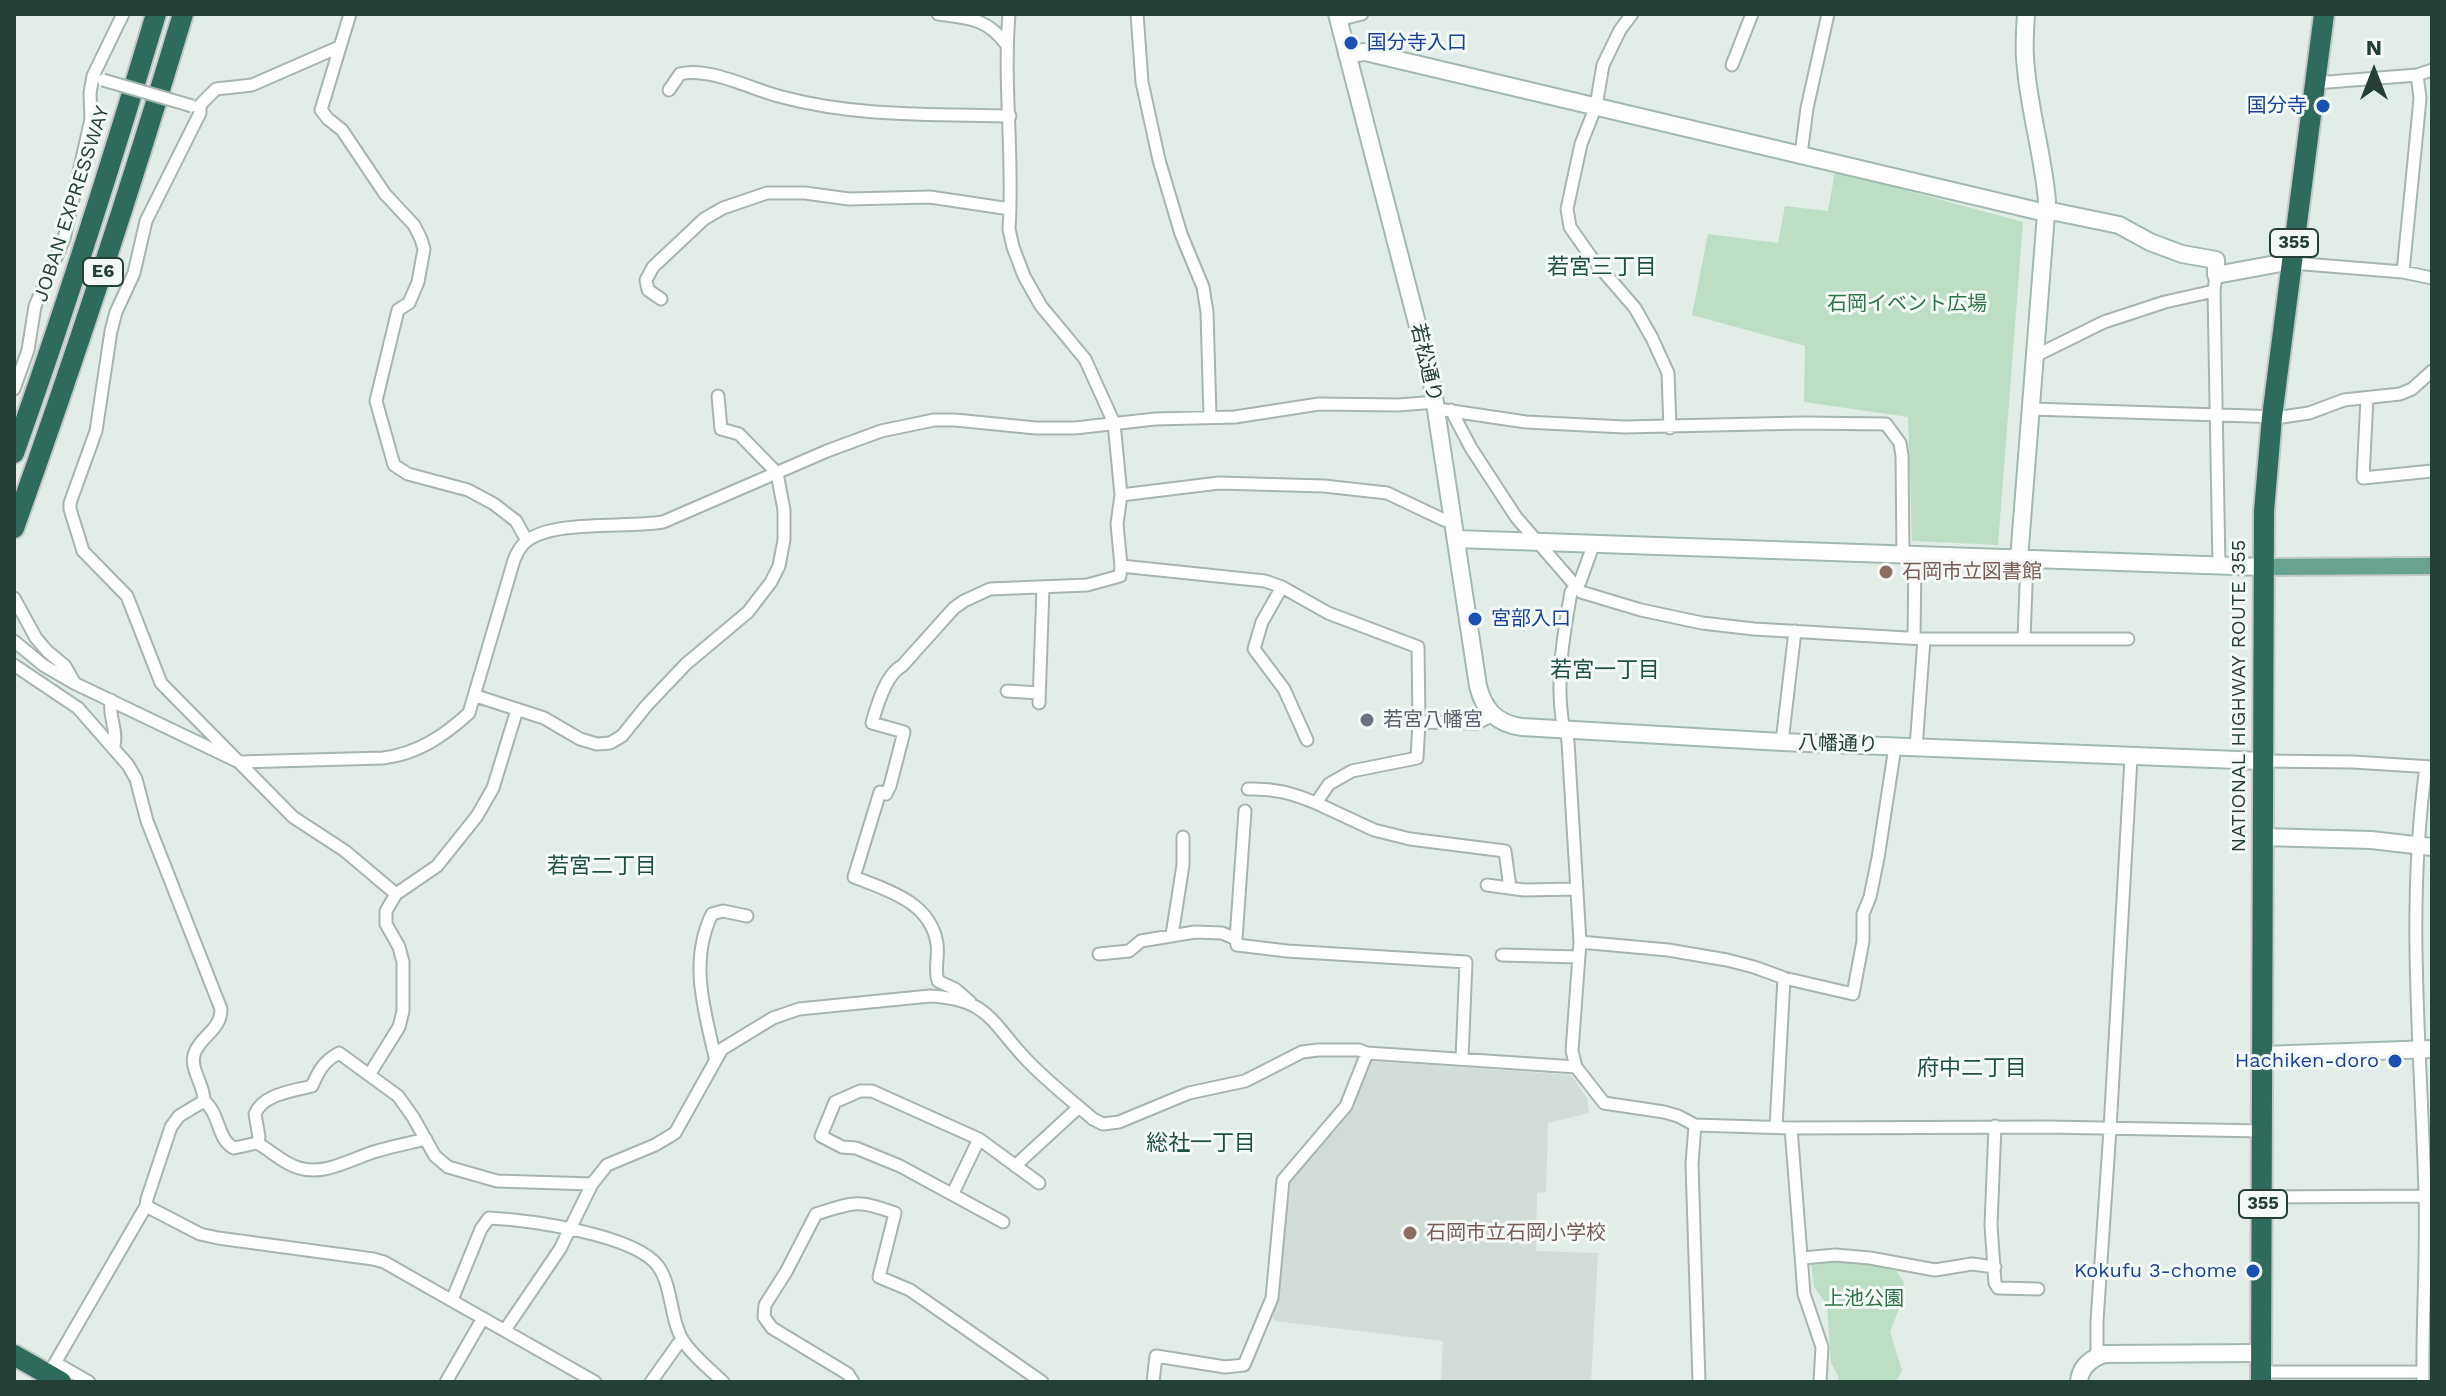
<!DOCTYPE html>
<html>
<head>
<meta charset="utf-8">
<style>
	body { margin:0 }
	#map { position:relative; width:2446px; height:1396px; overflow:hidden; background:#e3ede8; font-family:"Work Sans",sans-serif }
	canvas { display:block }
	.frame { position:absolute; inset:0; border:16px solid #233f36; pointer-events:none }
	.north { position:absolute; left:2334px; top:32px; width:80px; height:80px; -webkit-text-stroke:6px #f4f9f7; paint-order:stroke; rotate:0deg; font-size:22px; font-weight:700; line-height:32px; text-align:center; color:#233f36 }
	.north::after { content:''; display:block; margin:auto; width:28px; height:36px; background:#233f36; clip-path:polygon(50% 0,100% 100%,50% 72%,0 100%) }
</style>
</head>
<body>
<div id="map">
<canvas width="2446" height="1396"></canvas>
<div class="frame"></div>
<div class="north">N</div>
</div>
<script>
const ctx = document.querySelector('canvas').getContext('2d');
ctx.lineJoin = 'round';
function paint(path, color) {
  ctx.fillStyle = color;
  ctx.fill(path, 'evenodd');
}
function trace(path, color, width, dash) {
  ctx.strokeStyle = color;
  ctx.lineWidth = width;
  ctx.lineCap = dash ? 'butt' : 'round';
  ctx.setLineDash(dash || []);
  ctx.stroke(path);
}
function label(font, color, halo, rows, align = 'center') {
  ctx.font = font + ' "Work Sans","Noto Sans JP",sans-serif';
  ctx.lineWidth = 6;
  ctx.setLineDash([]);
  ctx.textBaseline = 'middle';
  ctx.strokeStyle = halo;
  ctx.fillStyle = color;
  for (const [text, x, y, turn = 0] of rows) {
    ctx.save();
    ctx.translate(x, y);
    ctx.rotate((+turn || 0) * Math.PI / 180);
    ctx.textAlign = isNaN(turn) ? turn : align;
    if (halo) ctx.strokeText(text, 0, 0);
    ctx.fillText(text, 0, 0);
    ctx.restore();
  }
}
paint(new Path2D(`
	M1370,1061L1571,1075L1587,1098L1589,1113L1548,1123L1546,1192L1537,1193L1536,1251L1598,1253L1591,1382H1441L1443,1341L1275,1321L1273,1318L1278,1297L1290,1182L1353,1109Z`), '#d2ddd7');
paint(new Path2D(`
	M1835,171L2023,222L1998,545L1912,541L1908,417L1804,402L1805,346L1692,315L1708,234L1778,243L1785,206L1828,211Z
	M1841,1260L1893,1267L1904,1282L1901,1304L1890,1332L1902,1370L1896,1382H1838V1376L1831,1363L1827,1305L1814,1287L1811,1263Z`), '#bddec4');
const street = new Path2D(`
	M350,14L321,110L328,119L342,130L385,194L414,225L421,239L424,249L418,282L409,303L398,310L376,401L394,465L408,474L468,490L494,504L516,521L527,541
	M938,14C968,18 987,18 1006,44
	M1137,14L1142,82L1159,160L1181,234L1203,287L1207,312L1210,417
	M1632,14L1620,30L1603,65L1596,106L1581,144L1567,209L1570,227L1591,257L1635,308L1652,338L1668,373L1670,428
	M1338,20L1362,14
	M339,47L252,85L216,89L200,105V113L146,221L134,273L116,312L111,331L96,431L70,503V509L83,551L127,596L161,683L293,817L345,851L396,894
	M1732,65L1752,14
	M2315,83L2417,75L2432,70
	M669,90L680,74C708,66 753,90 782,97C856,117 934,114 1010,116
	M1801,154L1807,108L1828,14
	M2292,263L2403,272L2432,278
	M2403,272L2418,120L2420,98L2417,75
	M2216,275L2214,291L2219,567
	M661,299L648,290L646,280L653,267L704,219L723,208L767,193H805L849,199L930,197L1010,209
	M2035,356L2104,322L2165,302L2214,291
	M14,389L28,350L35,306L64,239L91,119L90,93L93,76L123,14
	M2367,398L2363,478L2432,471
	M2031,409L2282,417L2309,413L2344,400L2400,394L2412,389L2432,371
	M1445,410L1526,422L1624,427L1803,423L1886,424L1900,443L1902,456L1903,555
	M1451,410L1471,448L1516,517L1581,592L1641,610L1702,623L1754,629L1924,639H2128
	M1121,495L1219,483L1324,486L1387,493L1444,520L1453,521
	M1594,543L1580,582L1571,592C1564,633 1556,676 1562,719C1563,727 1567,731 1568,742L1580,942L1572,1051L1576,1067L1604,1103L1664,1112L1678,1116L1695,1125L1791,1128L2047,1127L2262,1131
	M1121,566L1265,581L1282,587L1328,613L1418,647L1419,722L1417,758L1352,771L1329,784L1316,803C1292,793 1273,788 1248,789
	M1282,587L1262,622L1254,649L1284,689L1307,740
	M14,598L36,638L47,651L65,666L74,682
	M1914,638L1915,556
	M2024,639L2027,560
	M14,641L43,665L74,683L239,762L383,758C417,754 444,736 469,713L514,560C517,552 521,545 528,540C556,520 626,528 663,522L827,451L881,431L934,420H955L1036,428H1075L1155,419L1235,417L1319,404L1398,405L1436,402
	M14,665L78,708L128,765L136,779L147,821L221,1009C221,1030 202,1035 195,1052C188,1068 205,1085 204,1101C220,1113 217,1140 234,1148L257,1143C272,1151 282,1163 299,1168C326,1176 352,1158 377,1151C393,1146 410,1143 426,1139
	M1007,691L1039,693
	M476,696L544,718L580,739L597,744L610,743L622,736L647,705L686,664L748,612L771,582L779,566L784,540V510L777,473L739,434L721,429L718,396
	M111,700C108,716 118,730 114,746
	M1039,703L1043,587
	M1419,722L1477,723L1493,715
	M1782,742L1795,631
	M1916,748L1924,639
	M2262,761L2353,762L2432,767
	M1316,803L1374,830L1410,839L1505,851L1510,888
	M1487,885L1524,890L1576,889
	M1172,935L1183,865V837
	M1236,939L1245,811
	M1580,942L1668,950L1727,960L1754,967L1784,978L1853,994L1863,941V914L1870,897L1878,858L1895,747
	M1099,954L1129,951L1141,941L1195,932L1222,933L1236,939L1237,945L1287,951L1466,962L1462,1059
	M1502,955L1579,957
	M970,1002L955,989L938,981C934,969 939,956 937,944C931,902 887,890 854,877L880,792L886,794L890,786L904,732L872,723C877,705 886,674 902,666L954,608L964,601L990,589L1087,585L1120,576L1121,566L1117,524L1121,495L1114,423L1085,359L1041,306L1024,276L1013,247L1009,229C1014,157 1003,85 1009,14
	M715,1057C704,1009 689,961 712,914L723,911L747,916
	M369,1075L399,1027L403,1011V962L399,947L386,924V911L396,894L437,866L477,816L493,788L517,710
	M1695,1125L1692,1164L1699,1382
	M1995,1126L1991,1225L1995,1283L1998,1288L2038,1289
	M1776,1127L1784,978
	M1791,1128L1804,1294L1822,1347L1820,1382
	M257,1143L259,1137L255,1114C263,1094 293,1091 312,1086C319,1070 324,1061 339,1053L398,1096L413,1117L435,1156L448,1167L497,1181L592,1184
	M1015,1166L1079,1107
	M953,1193L979,1139
	M2263,1197L2430,1196
	M146,1206L200,1234L218,1238L373,1259L384,1262L595,1382
	M1003,1222L900,1166L856,1148L842,1147L821,1136L835,1102L860,1091H872L979,1139L1039,1183
	M1803,1258L1835,1255L1870,1258L1935,1270L1972,1264L1995,1267
	M452,1300L481,1229L489,1218C528,1220 634,1234 658,1266C673,1287 670,1322 684,1342C694,1357 710,1369 723,1382
	M505,1330L560,1249L592,1184L607,1165L655,1145L675,1133L722,1049L773,1018L799,1009L930,996C987,999 990,1020 1024,1057C1043,1078 1071,1100 1093,1119L1103,1124L1119,1122L1189,1093L1245,1081L1302,1052L1318,1050H1359L1367,1053L1576,1067
	M2097,1356V1321L2110,1129L2131,758
	M56,1363L89,1382
	M2261,1372H2423
	M48,1375L146,1206L147,1199L171,1127L179,1116L204,1101
	M446,1382L483,1318
	M651,1382L678,1344L683,1341
	M853,1382L848,1374L772,1328L764,1317L765,1305L786,1272L816,1214C854,1202 857,1199 895,1213L879,1277L910,1290L1042,1382
	M1153,1382L1156,1356L1225,1367L1244,1365L1272,1298L1283,1180L1346,1106L1367,1053
	M2423,1382C2422,1319 2427,1256 2425,1193C2421,1051 2406,908 2426,767`);
const secondary = new Path2D(`
	M1337,14L1431,377L1478,686C1484,710 1497,724 1522,727L1782,742L2262,761
	M1347,54L1365,52L2046,213L2056,212L2119,225L2150,242L2182,254L2216,260V275L2281,263H2292
	M1456,539L2263,567
	M2019,559L2047,201C2043,153 2028,107 2025,58C2024,44 2025,29 2026,14
	M2262,837L2371,840L2432,847
	M2262,1055L2432,1049
	M2079,1382C2080,1367 2090,1359 2104,1354L2262,1353`);
const primary = new Path2D(`
	M2263,567L2432,566`);
const highway = new Path2D(`
	M14,453C66,308 112,161 156,14
	M14,528C75,358 131,187 183,14
	M14,1355L61,1382
	M2261,1382L2264,511L2272,417L2324,14`);
trace(street, '#a6b5af', 15);
trace(secondary, '#a2b9b0', 20);
trace(primary, '#c1c9c7', 20);
trace(highway, '#c1c9c7', 24);
trace(street, '#fff', 11);
trace(secondary, '#fff', 16);
trace(primary, '#68a291', 16);
trace(highway, '#2f6b5c', 20);
const streetBridge = new Path2D(`
	M103,80L192,106`);
trace(streetBridge, '#a6b5af', 15, []);
trace(streetBridge, '#fff', 11);
for (const [x, y, r, color] of [
	[1351,43,8,"#1a4fb4"],
	[2323,106,8,"#1a4fb4"],
	[1886,572,8,"#8d6e63"],
	[1475,619,8,"#1a4fb4"],
	[1367,720,8,"#6b7280"],
	[2395,1061,8,"#1a4fb4"],
	[1410,1233,8,"#8d6e63"],
	[2253,1271,8,"#1a4fb4"]
]) {
  const dot = new Path2D();
  dot.arc(x, y, r, 0, 2 * Math.PI);
  ctx.fillStyle = color;
  ctx.fill(dot);
  trace(dot, '#f4f9f7', 3);
}
for (const [x, y, w] of [
	[2294,243,48],
	[103,272,40],
	[2263,1204,48]
]) {
  const box = new Path2D();
  box.roundRect(x - w / 2, y - 14, w, 28, 6);
  ctx.fillStyle = '#f4f9f7';
  ctx.fill(box);
  trace(box, '#233f36', 2);
}
label('bold 18px', '#233f36', null, [
	["355",2294,243],
	["E6",103,272],
	["355",2263,1204]
]);
label('20px', '#164399', '#f4f9f7', [
	["国分寺入口",1367,43,"left"],
	["国分寺",2307,106],
	["宮部入口",1491,619,"left"],
	["Hachiken-doro",2379,1061],
	["Kokufu 3-chome",2237,1271]
], 'right');
label('20px', '#233f36', '#f4f9f7', [
	["JOBAN EXPRESSWAY",72,204,-72],
	["若松通り",1426,363,77],
	["NATIONAL HIGHWAY ROUTE 355",2239,696,-90],
	["八幡通り",1838,744,2]
]);
label('20px', '#2d7546', '#f4f9f7', [
	["石岡イベント広場",1907,304],
	["上池公園",1864,1299]
]);
label('20px', '#785e54', '#f4f9f7', [
	["石岡市立図書館",1902,572],
	["石岡市立石岡小学校",1426,1233]
], 'left');
label('20px', '#5b616d', '#f4f9f7', [
	["若宮八幡宮",1383,720]
], 'left');
label('22px', '#1f5143', '#f4f9f7', [
	["若宮三丁目",1602,268],
	["若宮一丁目",1605,671],
	["若宮二丁目",602,867],
	["府中二丁目",1972,1069],
	["総社一丁目",1201,1144]
]);
</script>
</body>
</html>
